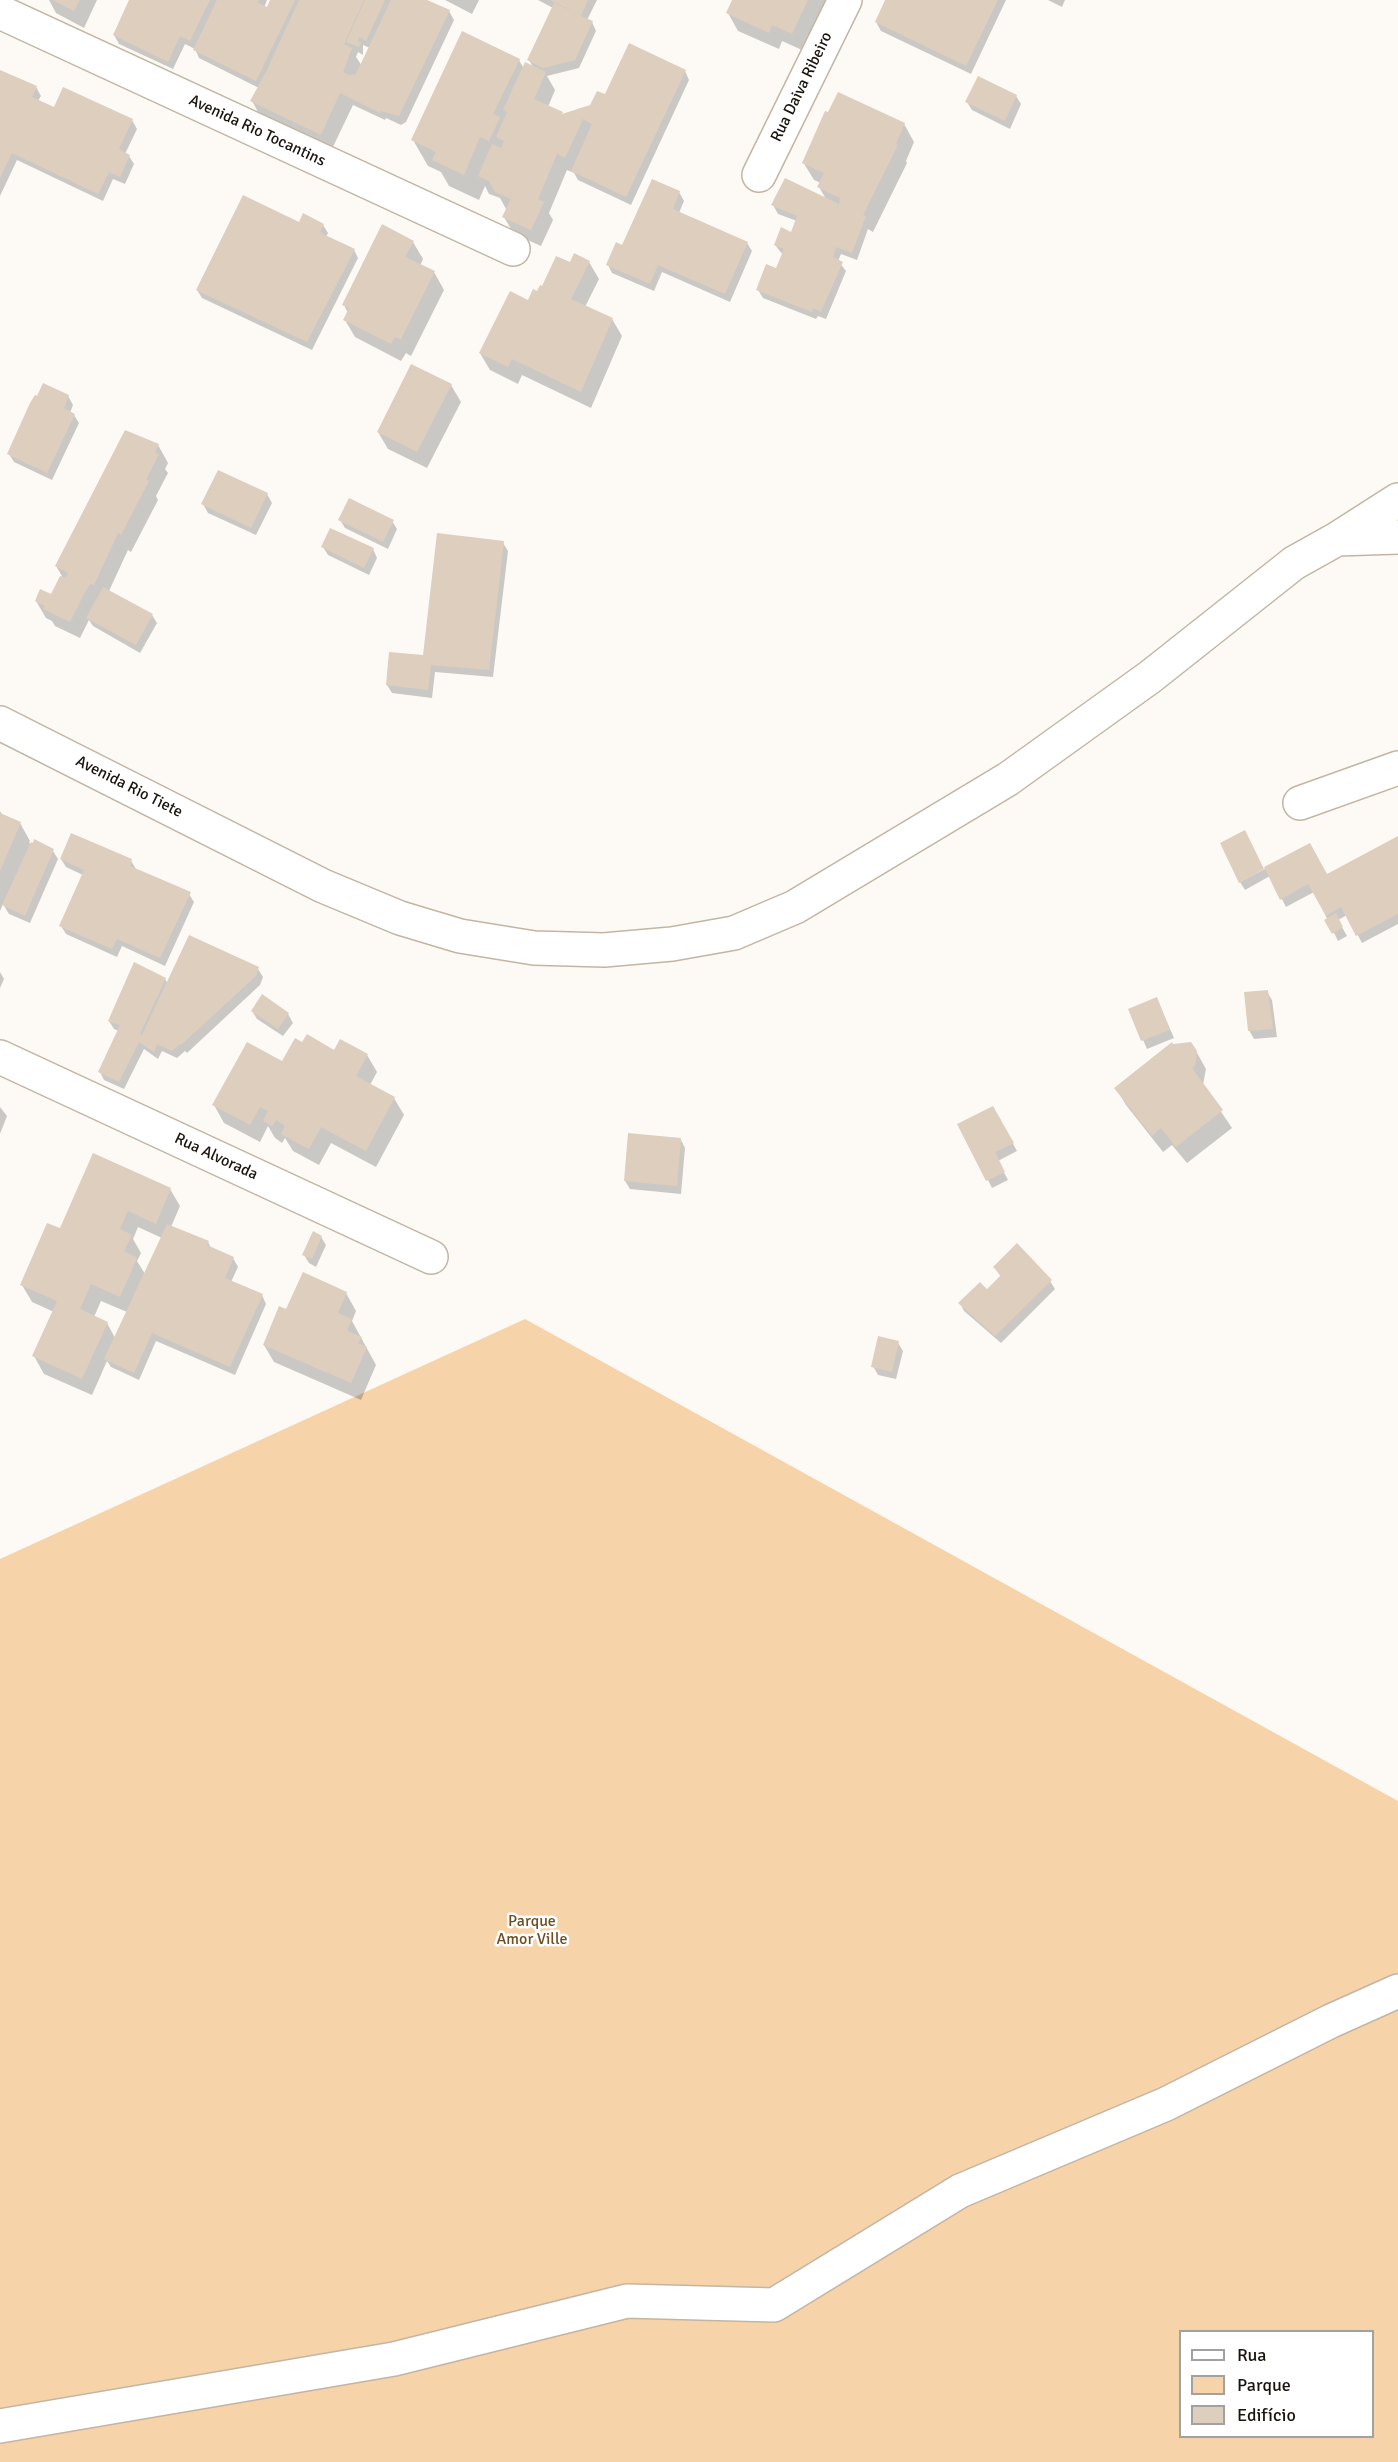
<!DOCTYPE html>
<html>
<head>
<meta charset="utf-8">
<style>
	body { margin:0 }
	#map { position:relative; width:1398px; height:2462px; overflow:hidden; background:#fdfaf6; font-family:Signika,sans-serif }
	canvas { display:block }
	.legend { position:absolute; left:1179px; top:2330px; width:195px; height:108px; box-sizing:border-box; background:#fff; border:2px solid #a3a19f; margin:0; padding:8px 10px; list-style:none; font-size:18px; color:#19140e }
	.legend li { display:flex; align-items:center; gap:12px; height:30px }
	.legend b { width:30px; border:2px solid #a3a19f }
</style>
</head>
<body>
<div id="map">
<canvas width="1398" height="2462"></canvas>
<ul class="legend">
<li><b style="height:8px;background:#fff"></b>Rua</li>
<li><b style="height:16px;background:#f7d3a9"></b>Parque</li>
<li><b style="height:16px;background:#ddcebd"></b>Edifício</li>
</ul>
</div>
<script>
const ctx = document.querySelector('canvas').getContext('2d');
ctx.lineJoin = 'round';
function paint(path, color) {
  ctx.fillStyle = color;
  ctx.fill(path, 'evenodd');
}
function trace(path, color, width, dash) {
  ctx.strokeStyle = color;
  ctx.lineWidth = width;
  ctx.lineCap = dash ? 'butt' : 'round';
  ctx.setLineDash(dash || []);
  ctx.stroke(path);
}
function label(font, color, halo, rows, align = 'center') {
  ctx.font = font + ' Signika,sans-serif';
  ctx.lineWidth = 5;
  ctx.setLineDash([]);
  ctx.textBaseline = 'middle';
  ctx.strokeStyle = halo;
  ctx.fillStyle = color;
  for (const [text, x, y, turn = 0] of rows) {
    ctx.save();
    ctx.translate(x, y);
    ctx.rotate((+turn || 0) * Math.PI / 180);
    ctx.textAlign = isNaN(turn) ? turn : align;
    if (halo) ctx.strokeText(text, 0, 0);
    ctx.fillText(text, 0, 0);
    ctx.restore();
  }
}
paint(new Path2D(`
	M525,1319L1398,1801V2462H0V1559ZM1180,2332H1372V2436H1180Z`), '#f7d3a9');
paint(new Path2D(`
	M49,0H97L84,28L56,13Z
	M131,0H267L264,8L268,9L272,0H425L449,11L454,20L406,122L401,125L386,118L385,120L353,105L331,151L262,119L252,101L259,88L199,58L195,49L185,44L173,69L119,44L114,35ZM363,45L370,48L362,66L356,57L358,52L363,55Z
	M445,0H479L472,14Z
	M538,0H597L587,20L592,22L596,31L579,68L547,76L555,90L548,107L563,115L589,107L606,96L685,71L689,80L631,205L578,180L574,173L567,170L549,213L553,220L541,246L514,234L504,217L506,209L500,198L489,194L485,186L479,200L449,186L441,172L428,166L413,140L519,60L524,69L533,67L529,60L553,8Z
	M734,0H826L802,50L782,41L779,49L738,31L728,13Z
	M887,0H1006L971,74L881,31L876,22Z
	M1048,0H1065L1062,7Z
	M0,71L36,87L41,96L38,101L55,109L132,120L137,129L125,154L129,156L134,164L125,184L113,179L103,201L17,160L0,196Z
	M1016,96L1021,104L1010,129L972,110L967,102Z
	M904,124L914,142L906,161L907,163L873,232L868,229L857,260L841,254L838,261L846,271L826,319L818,316L816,319L763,298L758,290L777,270L783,255L775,245L792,234L797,221L778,214L773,205L826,199L819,187L821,183L814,180L803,162Z
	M679,192L684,201L679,213L747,243L752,251L730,302L662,272L654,291L612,273L608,265L623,247Z
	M299,224L323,225L328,233L326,237L354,250L358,258L312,350L202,298L197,290Z
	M413,242L423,259L420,266L434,272L444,290L411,356L406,353L401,361L355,337L345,320L348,313L344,305Z
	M589,262L599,279L585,307L612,319L622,336L591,408L522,375L518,384L490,370L480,353L529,302L570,264Z
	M451,385L461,402L427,468L388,449L378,432Z
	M68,396L73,405L70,413L74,415L79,423L52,480L14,462L9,454Z
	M158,445L168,463L165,469L168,473L156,496L158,500L131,552L128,550L109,591L152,615L157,623L140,653L93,626L89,620L80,638L55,626L52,621L46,618L36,601L51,596L62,576L56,566Z
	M267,494L272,503L256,535L208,513L203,504Z
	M340,520L392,521L397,529L388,549L345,528Z
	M503,543L508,551L493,677L435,672L432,698L392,693L387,685L424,656Z
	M323,547L373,549L377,558L369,575L328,555Z
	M0,811L3,816L20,823L30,841L29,843L34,845L35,841L53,851L58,859L30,923L9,914L3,904L0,911Z
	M1398,840V924L1362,943L1347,915L1338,920L1347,936L1338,941L1314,892L1286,907L1270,876L1245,890L1240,882L1310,845L1327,876Z
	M61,859L131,861L136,869L189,894L194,902L165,966L122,946L117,957L66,934L61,926L83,875L66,867Z
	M258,969L263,977L260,985L187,1053L185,1051L177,1058L162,1051L158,1059L144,1049L124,1089L104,1080L100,1072L119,1031L114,1029L109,1021L165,979L168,984Z
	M0,972L4,979L0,988Z
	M1267,992L1272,1000L1277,1037L1254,1039L1249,1030Z
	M263,996L288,1014L293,1023L283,1036L257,1019L252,1011Z
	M1157,999L1174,1038L1147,1049L1130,1010Z
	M1196,1051L1206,1069L1203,1085L1232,1128L1187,1163L1172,1145L1163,1152L1126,1105L1116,1088Z
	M334,1052L367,1055L377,1072L370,1085L394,1098L404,1115L376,1167L331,1143L319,1165L293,1151L285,1138L282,1143L275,1138L268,1126L260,1142L224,1123L214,1105L283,1063Z
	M0,1107L7,1116L0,1134Z
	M993,1108L1017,1151L998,1161L1008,1180L992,1188L988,1180Z
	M681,1140L685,1148L681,1194L630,1189L625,1181Z
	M170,1189L180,1206L171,1227L208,1242L211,1248L233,1258L238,1267L231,1282L262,1295L266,1304L235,1375L156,1341L139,1380L111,1367L107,1361L92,1395L44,1374L34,1356L54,1312L32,1302L22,1285L60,1230ZM138,1227L162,1238L145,1274L137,1261L141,1253L133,1239ZM101,1301L127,1312L115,1338L107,1323L94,1317Z
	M321,1237L326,1245L316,1267L309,1263L304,1255Z
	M995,1268L1050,1281L1055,1289L1001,1343L964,1311L960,1303L987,1291L1001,1277Z
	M346,1293L356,1311L352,1321L376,1365L361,1400L274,1362L264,1345L287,1311Z
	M898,1343L903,1351L896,1379L878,1375L873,1366Z`), '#0003');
paint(new Path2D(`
	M53,0H80L74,11Z
	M129,0H210L190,41L180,36L168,62L113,35Z
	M217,0H259L258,3L267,7L270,0H295L256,81L193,50Z
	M299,0H364L344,44L352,48L343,72L349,75L356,74L391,0H427L450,10L399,116L381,111L380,113L340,93L321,135L250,101L267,70Z
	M365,0H385L366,41L359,37L358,41L361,43L359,47L346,42Z
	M550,0H588L581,16L593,21L575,60L543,68L527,60L554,3L578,14Z
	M732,0H808L792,34L772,25L769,33L726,13Z
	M885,0H998L966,66L875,22Z
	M462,31L520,59L493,114L500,117L489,141L480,137L464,175L432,160L436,152L411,140Z
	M629,43L686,70L626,197L571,171L592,124L583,119L565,158L557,154L538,199L544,202L531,230L502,217L511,199L495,192L489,181L478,176L492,144L501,148L504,141L496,137L507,112L503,110L525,62L546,72L534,99L563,112L562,114L590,105L597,91L605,94Z
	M0,70L37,86L32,97L54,107L63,87L133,119L119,149L130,155L120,177L109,172L98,194L12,153L0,178Z
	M978,76L1017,95L1005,121L965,102Z
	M838,92L905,123L896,144L898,145L863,215L866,216L852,253L836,247L833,257L843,262L842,264L821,312L813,308L812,312L756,290L766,264L776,268L784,249L774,245L781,227L791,232L797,216L771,205L785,178L839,204L840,198L817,187L824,173L802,163L825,111L828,112Z
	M652,179L680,191L673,209L748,242L725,294L658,265L650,284L606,265L616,242L622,245Z
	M243,195L299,222L303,213L324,224L320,231L325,235L355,249L307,342L196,290Z
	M382,224L414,241L405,257L435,271L401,339L395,337L391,344L343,320L349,308L342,305Z
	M574,253L590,261L571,299L613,318L581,392L512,359L508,367L479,353L510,291L528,300L533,289L537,291L540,285L542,286L556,256L570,262Z
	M411,364L452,384L417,452L377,432Z
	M43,383L69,395L64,408L75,414L47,473L7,454L30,403L35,395L37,396Z
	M125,430L159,444L155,453L159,454L146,480L149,481L121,535L118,533L94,585L90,584L85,592L70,622L43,609L45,606L35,601L40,589L51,594L60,576L66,578L68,573L55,566Z
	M218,470L268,493L251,528L201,504Z
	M349,498L394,520L383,542L338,520Z
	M330,528L374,548L364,568L321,547Z
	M437,533L504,541L489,670L431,665L428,690L386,685L389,652L423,655Z
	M103,587L153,614L136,645L86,618Z
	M0,813L21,822L0,871Z
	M1245,830L1264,869L1239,883L1220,843Z
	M71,833L132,859L130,866L191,892L160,958L117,939L112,949L59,926L84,870L60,859Z
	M1398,836V914L1356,936L1341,907L1326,916L1308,884L1280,900L1264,867L1310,843L1327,874Z
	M34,839L54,849L25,916L2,905L31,842L33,843Z
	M1336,913L1343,927L1332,934L1324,920Z
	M189,935L259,967L256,976L181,1045L180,1044L172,1051L157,1044L154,1052L139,1042L119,1082L98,1072L120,1025L108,1021L134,962L166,978L140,1034L142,1035Z
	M1268,990L1273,1029L1248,1031L1244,992Z
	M262,994L289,1013L278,1029L251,1011Z
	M1157,997L1170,1030L1141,1041L1128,1009Z
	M307,1034L334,1050L340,1039L368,1054L356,1076L395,1097L366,1151L321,1127L309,1149L281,1134L285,1126L276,1120L272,1126L263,1121L268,1111L260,1107L250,1125L212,1105L247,1042L282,1061L295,1038L302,1042Z
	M1172,1042L1173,1044L1191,1042L1197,1051L1195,1066L1192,1068L1223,1110L1176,1147L1161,1128L1152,1136L1114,1088Z
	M993,1106L1014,1143L995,1152L1005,1172L986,1181L957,1124Z
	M628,1133L681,1138L677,1186L624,1181Z
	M93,1153L171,1188L156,1224L128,1211L120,1229L132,1235L124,1251L137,1258L120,1297L91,1284L80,1309L108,1322L82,1379L32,1356L57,1301L20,1285L47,1223L60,1228Z
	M167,1224L209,1241L207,1245L234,1257L225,1278L263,1294L230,1367L152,1333L134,1373L104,1359Z
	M313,1231L322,1236L312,1259L302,1255Z
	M1017,1243L1052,1280L995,1336L958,1303L980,1282L987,1289L1001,1275L993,1267Z
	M303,1272L347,1292L338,1313L352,1319L347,1331L362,1337L358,1343L367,1347L351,1383L263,1345L279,1306L286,1309Z
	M878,1336L899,1341L892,1372L871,1367Z`), '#ddcebd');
const minor = new Path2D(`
	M0,12L513,249
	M759,175L845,0
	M1337,539L1398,537
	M0,723L323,886L400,918L460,936L534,948L604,950L672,944L734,933L795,907L1008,779L1150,677L1294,563L1337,539L1398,500
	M1300,803L1398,768
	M0,1057L431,1257
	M0,2426L394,2359L627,2301L774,2305L960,2191L1166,2104L1331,2021L1398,1991`);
trace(minor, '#c3b5a3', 36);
trace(minor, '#fff', 33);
label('16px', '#19140e', '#fff', [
	["Rua Daiva Ribeiro",802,87,-64],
	["Avenida Rio Tocantins",257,131,25],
	["Avenida Rio Tiete",129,787,27],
	["Rua Alvorada",216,1157,25]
]);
label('16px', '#6e4d20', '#fff', [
	["Parque",532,1922],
	["Amor Ville",532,1940]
]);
</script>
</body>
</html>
